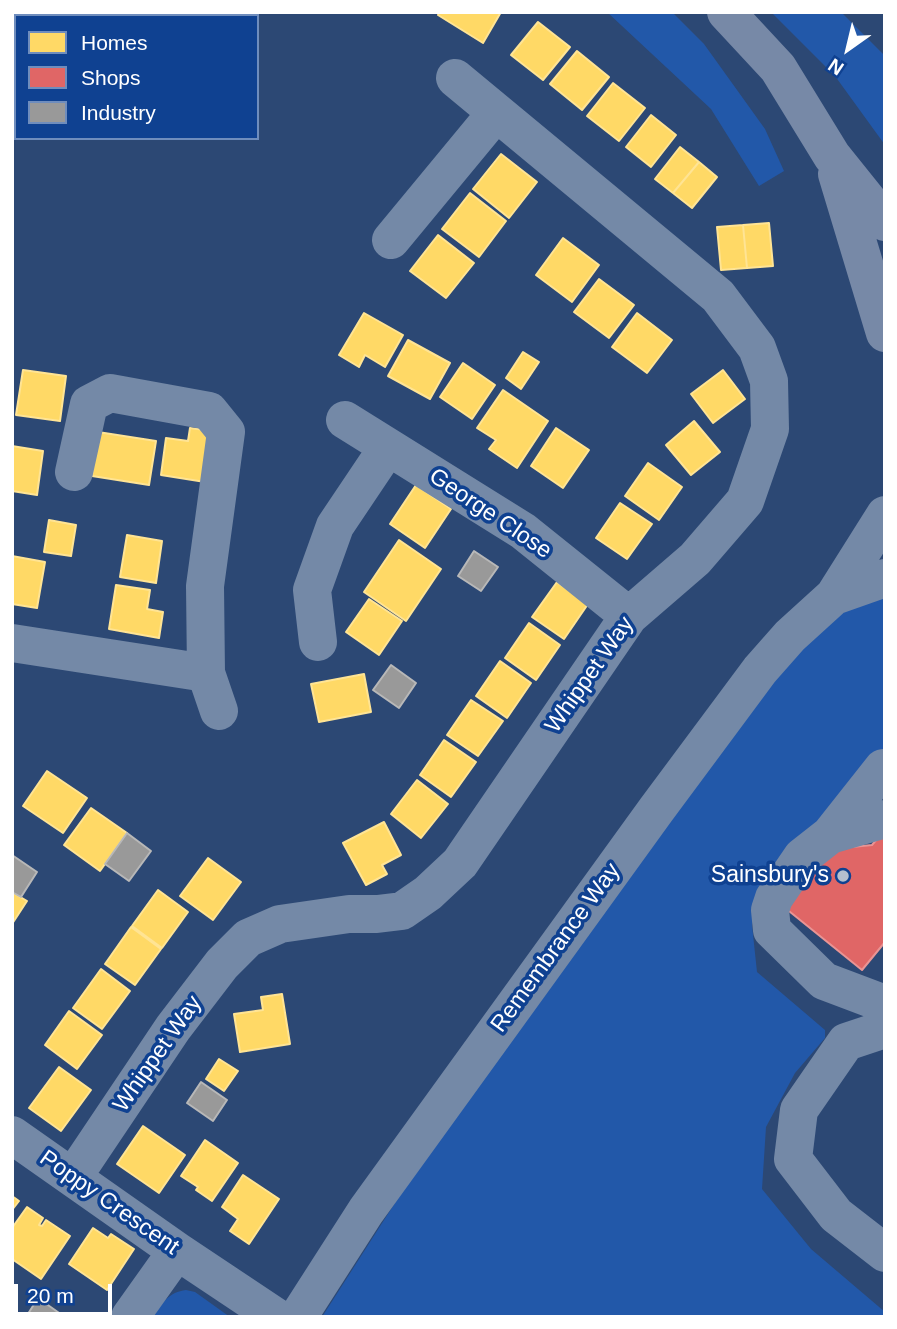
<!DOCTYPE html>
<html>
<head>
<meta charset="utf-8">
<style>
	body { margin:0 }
	#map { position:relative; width:897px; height:1329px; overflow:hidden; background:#2c4874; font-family:Helvetica,sans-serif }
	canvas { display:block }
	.frame { position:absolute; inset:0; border:14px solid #fff; pointer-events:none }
	.legend { position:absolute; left:14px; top:14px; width:245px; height:126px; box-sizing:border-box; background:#0f4191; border:2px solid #6f8dbd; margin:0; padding:9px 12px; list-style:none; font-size:21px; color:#fff }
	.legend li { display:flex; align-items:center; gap:14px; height:35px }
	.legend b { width:35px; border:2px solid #6f8dbd }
	.north { position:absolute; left:813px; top:14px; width:70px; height:70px; -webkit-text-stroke:5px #0f4191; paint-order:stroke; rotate:214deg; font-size:19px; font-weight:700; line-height:28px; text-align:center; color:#fff }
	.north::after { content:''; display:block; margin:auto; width:24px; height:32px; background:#fff; clip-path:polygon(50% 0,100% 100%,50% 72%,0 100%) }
	.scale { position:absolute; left:14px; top:1284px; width:98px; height:32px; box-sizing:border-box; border:4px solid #fff; border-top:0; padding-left:9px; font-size:21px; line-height:24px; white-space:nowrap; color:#fff; -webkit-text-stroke:5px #0f4191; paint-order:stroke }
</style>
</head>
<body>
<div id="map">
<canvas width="897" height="1329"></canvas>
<div class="frame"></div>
<ul class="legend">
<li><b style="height:19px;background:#ffd966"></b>Homes</li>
<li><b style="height:19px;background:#e06666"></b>Shops</li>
<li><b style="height:19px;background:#999"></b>Industry</li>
</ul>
<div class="north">N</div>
<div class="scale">20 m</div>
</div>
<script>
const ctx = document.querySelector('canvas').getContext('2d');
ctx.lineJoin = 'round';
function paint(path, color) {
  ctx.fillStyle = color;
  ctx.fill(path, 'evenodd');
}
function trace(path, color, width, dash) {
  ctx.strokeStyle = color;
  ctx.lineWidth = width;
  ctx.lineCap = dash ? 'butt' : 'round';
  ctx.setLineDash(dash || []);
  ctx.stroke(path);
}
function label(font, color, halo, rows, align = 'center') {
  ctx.font = font + ' Helvetica,sans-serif';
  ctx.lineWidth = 7;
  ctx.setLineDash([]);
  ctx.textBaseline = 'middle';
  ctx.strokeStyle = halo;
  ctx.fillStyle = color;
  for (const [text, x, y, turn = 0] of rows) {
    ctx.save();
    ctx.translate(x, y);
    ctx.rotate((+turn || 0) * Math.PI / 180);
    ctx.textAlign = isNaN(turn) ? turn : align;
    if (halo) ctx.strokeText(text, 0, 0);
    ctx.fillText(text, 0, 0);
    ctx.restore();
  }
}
paint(new Path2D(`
	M607,12H672L704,44L765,129L784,171L759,186L711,109Z
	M771,12H841L885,56V145L835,76Z
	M885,591V756L757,905L752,925L757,972L825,1030V1038L795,1073L766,1127L762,1189L811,1249L885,1312V1317H322L425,1156L752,709L797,653L846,608Z
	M186,1290L195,1292L230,1317H153C162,1303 169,1292 186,1290Z`), '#2258a9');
const homes = new Path2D(`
	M439,12H501L483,43L438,15Z
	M538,22L570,47L543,80L511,55Z
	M577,51L609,77L582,110L550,84Z
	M613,83L645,108L619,141L587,116Z
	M651,115L676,135L651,167L626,147Z
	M680,147L699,162L673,193L655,179Z
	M501,154L537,182L509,218L473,189Z
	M699,162L717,177L692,208L673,193Z
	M470,193L506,221L479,257L442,229Z
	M769,223L773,266L747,268L743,225Z
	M743,225L747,268L721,270L717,227Z
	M438,235L474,263L446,298L410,271Z
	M563,238L599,265L572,302L536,275Z
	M599,279L634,305L609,338L574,312Z
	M364,313L403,335L385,367L365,355L359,367L339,355Z
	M637,313L672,340L647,373L612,347Z
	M408,340L450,363L430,399L388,376Z
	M523,352L539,362L521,389L506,378Z
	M463,363L495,385L472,419L440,397Z
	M23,370L66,376L60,421L16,415Z
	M723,370L745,399L713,423L691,394Z
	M503,390L548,421L517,468L489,449L496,440L477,428Z
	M694,421L720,452L691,475L666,445Z
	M190,428L212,431L205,482L161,475L166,438L188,441Z
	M556,428L589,450L563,488L531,466Z
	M98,432L156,441L149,485L92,476Z
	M12,446L43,451L37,495L12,491Z
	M648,463L682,487L659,520L625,496Z
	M416,485L451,509L425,548L390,524Z
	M620,503L652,524L627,559L596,538Z
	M49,520L76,525L71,556L44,552Z
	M127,535L162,541L156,583L120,577Z
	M399,540L441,569L406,621L364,592Z
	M12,556L45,562L37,608L12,604Z
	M557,582L588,604L564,639L532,617Z
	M116,585L150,590L147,609L163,612L159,638L109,629Z
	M369,599L402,621L379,655L346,632Z
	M529,623L560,645L536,680L505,658Z
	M500,661L531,683L507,718L476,696Z
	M364,674L371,712L319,722L311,684Z
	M471,700L503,721L478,756L447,735Z
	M444,740L476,762L451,797L420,775Z
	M47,771L87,798L63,833L23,806Z
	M417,780L448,804L421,838L391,814Z
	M91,808L127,833L100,871L64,845Z
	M384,822L401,855L382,865L387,874L366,885L343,843Z
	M208,858L241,882L213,920L180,896Z
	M158,890L188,912L162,948L132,926Z
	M12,892L27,901L12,924Z
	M131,927L161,949L135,985L105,964Z
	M101,969L130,991L102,1029L73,1008Z
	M282,994L290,1044L240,1052L234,1014L263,1010L261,997Z
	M69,1011L102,1035L77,1069L45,1045Z
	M219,1059L238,1071L224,1091L206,1079Z
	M59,1067L91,1090L61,1131L29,1108Z
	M143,1126L185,1155L159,1193L117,1164Z
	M205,1140L238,1163L212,1201L196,1190L198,1187L181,1176Z
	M243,1175L279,1199L249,1244L230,1231L238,1219L222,1207Z
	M12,1196L19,1201L12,1210Z
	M27,1207L43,1218L39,1225L42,1226L46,1220L70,1236L41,1279L12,1259V1228Z
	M93,1228L108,1238L111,1234L134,1249L107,1290L69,1264Z`);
paint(homes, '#ffd966');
trace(homes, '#ffe494', 2);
const shops = new Path2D(`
	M881,834L885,837V942L862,970L779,903L822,850L872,845Z`);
paint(shops, '#e06666');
trace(shops, '#e99494', 2);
const industry = new Path2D(`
	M474,551L498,567L481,591L458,576Z
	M391,665L416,683L399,708L373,690Z
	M127,833L151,851L129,881L105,864Z
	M12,855L37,872L21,897L12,892Z
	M201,1082L227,1100L213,1121L187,1103Z
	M38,1298L62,1315L61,1317H26Z`);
paint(industry, '#999');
trace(industry, '#b8b8b8', 2);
trace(new Path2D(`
	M391,240L496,113
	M345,420L523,531L629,616
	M834,596L885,578
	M318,642L312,590L335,526L388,447
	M12,643L206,673L205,586L226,432L209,411L110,393L89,404L74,472
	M206,673L219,711
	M885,819L830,835L802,857L774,898L770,910L772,930L824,981L885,1004
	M830,835L883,768
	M885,1029L846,1042L799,1110L793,1159L836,1215L885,1253
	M12,1135L177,1251L276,1317
	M73,1177L173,1028L222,964L248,938L280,924L349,914H377L402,911L428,893L460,863L629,616L695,559L745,501L770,429L769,381L757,348L718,296L455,78
	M130,1317L177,1251
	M298,1317L366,1211L656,810L760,670L790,636L834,596L885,515`), '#7489a7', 38);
trace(new Path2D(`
	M726,12L778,68L832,156L885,222
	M837,174L885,333`), '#7789a7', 38);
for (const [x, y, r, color] of [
	[843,876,7,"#b5bfce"]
]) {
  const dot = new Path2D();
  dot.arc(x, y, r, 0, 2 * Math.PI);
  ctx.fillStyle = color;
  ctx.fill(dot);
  trace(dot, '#0f4191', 2.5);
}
label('23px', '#fff', '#0f4191', [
	["George Close",490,514,34],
	["Whippet Way",590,675,-55],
	["Remembrance Way",556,948,-54],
	["Whippet Way",158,1054,-55],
	["Poppy Crescent",109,1203,35]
]);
label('23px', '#fff', '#0f4191', [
	["Sainsbury's",829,876]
], 'right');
</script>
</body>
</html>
